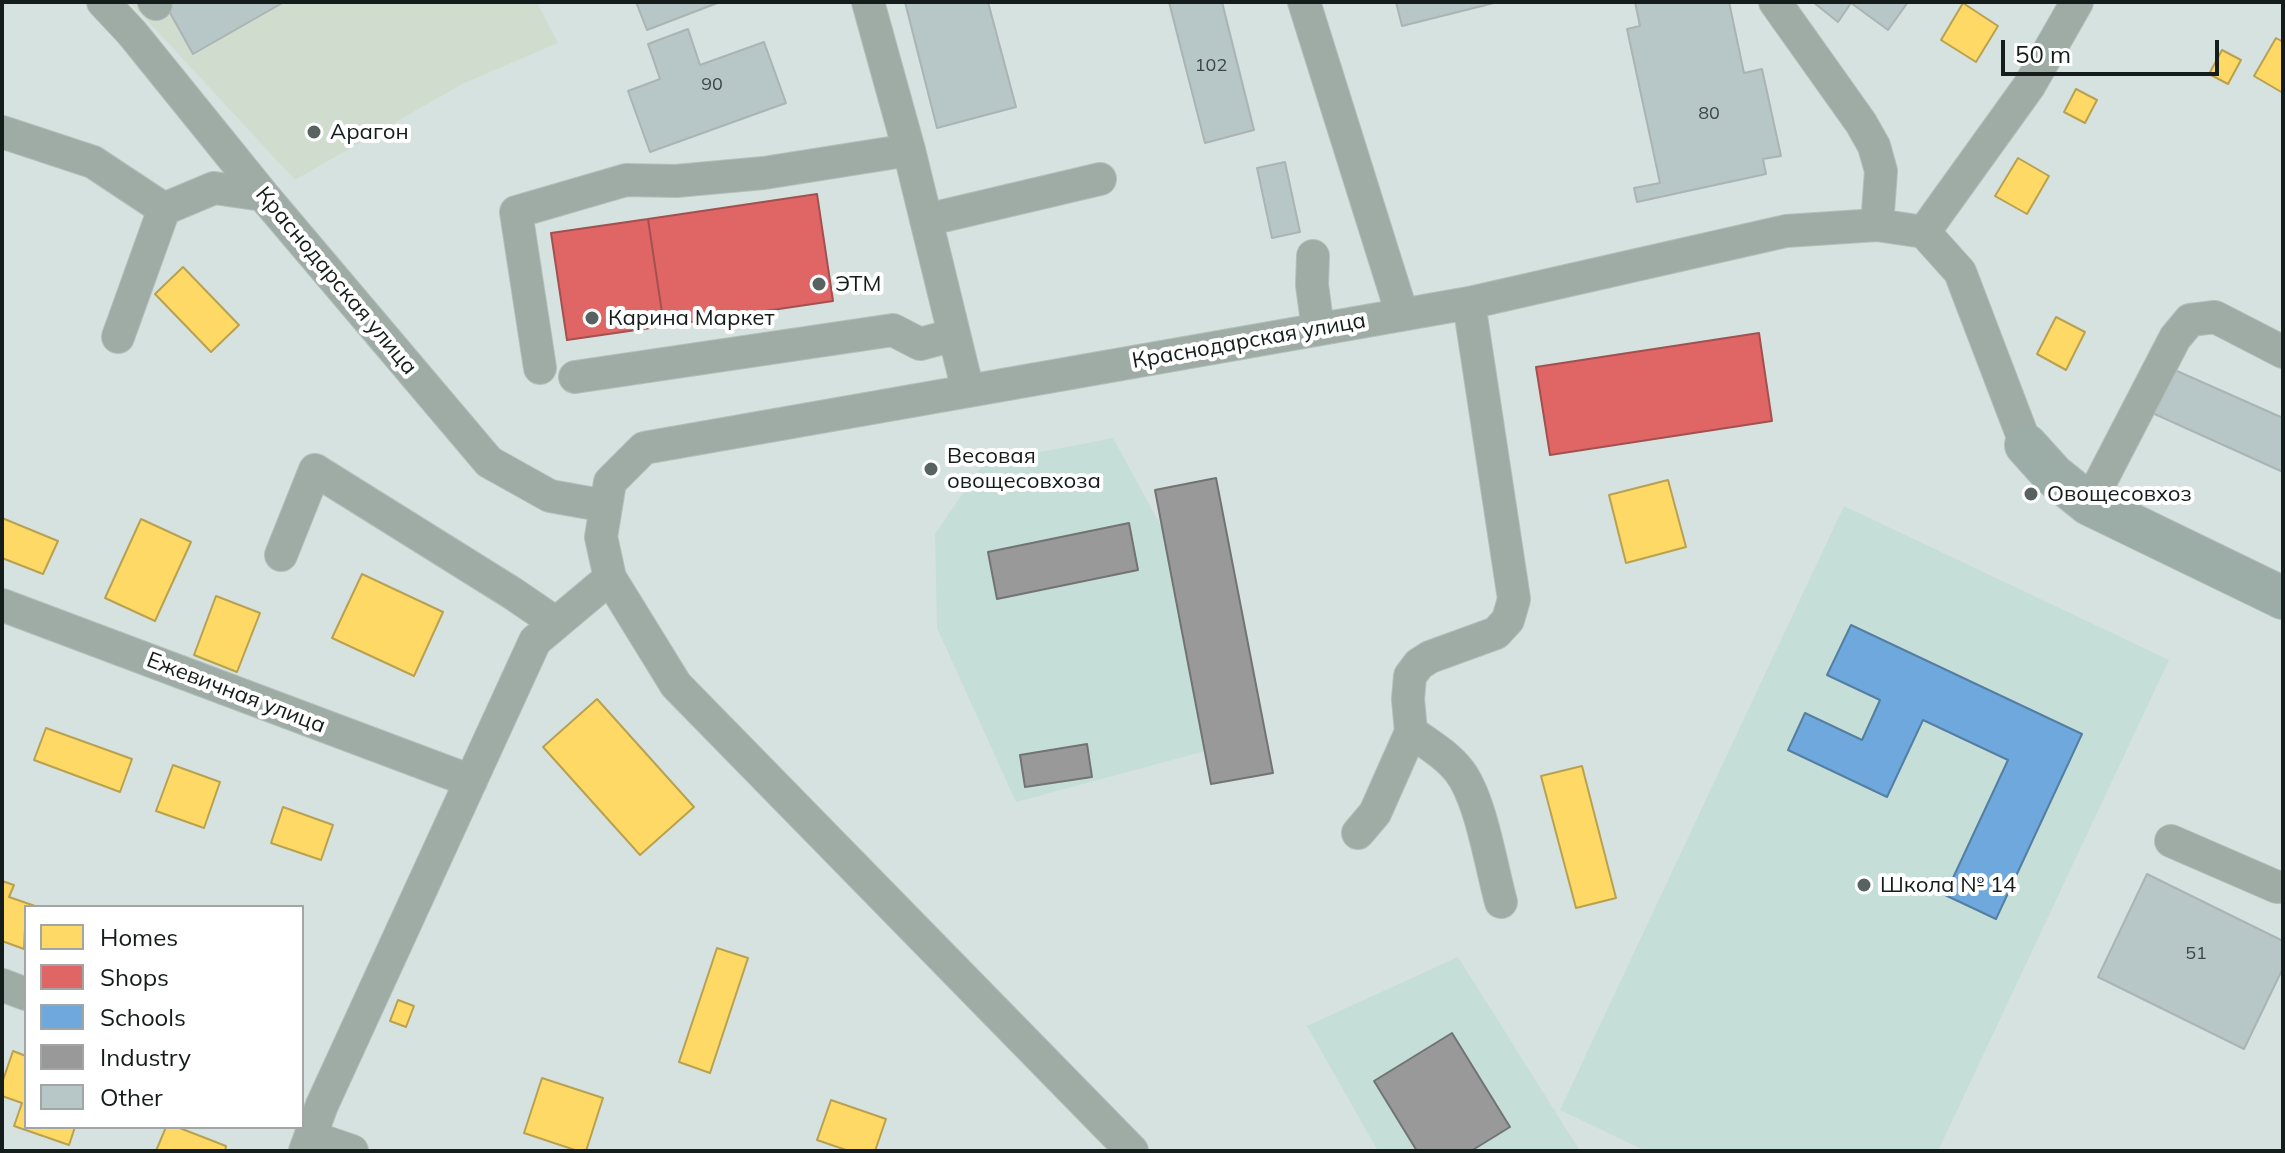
<!DOCTYPE html>
<html>
<head>
<meta charset="utf-8">
<style>
	body { margin:0 }
	#map { position:relative; width:2285px; height:1153px; overflow:hidden; background:#d6e2df; font-family:Mulish,sans-serif }
	canvas { display:block }
	.frame { position:absolute; inset:0; border:4px solid #141d1b; pointer-events:none }
	.legend { position:absolute; left:24px; top:905px; width:280px; height:224px; box-sizing:border-box; background:#fff; border:2px solid #a1a5a4; margin:0; padding:10px 14px; list-style:none; font-size:24px; color:#141d1b }
	.legend li { display:flex; align-items:center; gap:16px; height:40px }
	.legend b { width:40px; border:2px solid #a1a5a4 }
	.scale { position:absolute; left:2001px; top:40px; width:218px; height:36px; box-sizing:border-box; border:4px solid #141d1b; border-top:0; padding-left:10px; font-size:24px; line-height:28px; white-space:nowrap; color:#141d1b; -webkit-text-stroke:6px #fff; paint-order:stroke }
</style>
</head>
<body>
<div id="map">
<canvas width="2285" height="1153"></canvas>
<div class="frame"></div>
<ul class="legend">
<li><b style="height:22px;background:#ffd966"></b>Homes</li>
<li><b style="height:22px;background:#e06666"></b>Shops</li>
<li><b style="height:22px;background:#6fa8dc"></b>Schools</li>
<li><b style="height:22px;background:#999"></b>Industry</li>
<li><b style="height:22px;background:#b7c6c6"></b>Other</li>
</ul>
<div class="scale">50 m</div>
</div>
<script>
const ctx = document.querySelector('canvas').getContext('2d');
ctx.lineJoin = 'round';
function paint(path, color) {
  ctx.fillStyle = color;
  ctx.fill(path, 'evenodd');
}
function trace(path, color, width, dash) {
  ctx.strokeStyle = color;
  ctx.lineWidth = width;
  ctx.lineCap = dash ? 'butt' : 'round';
  ctx.setLineDash(dash || []);
  ctx.stroke(path);
}
function label(font, color, halo, rows, align = 'center') {
  ctx.font = font + ' Mulish,sans-serif';
  ctx.lineWidth = 8;
  ctx.setLineDash([]);
  ctx.textBaseline = 'middle';
  ctx.strokeStyle = halo;
  ctx.fillStyle = color;
  for (const [text, x, y, turn = 0] of rows) {
    ctx.save();
    ctx.translate(x, y);
    ctx.rotate((+turn || 0) * Math.PI / 180);
    ctx.textAlign = isNaN(turn) ? turn : align;
    if (halo) ctx.strokeText(text, 0, 0);
    ctx.fillText(text, 0, 0);
    ctx.restore();
  }
}
paint(new Path2D(`
	M1113,438L1230,652L1246,740L1016,802L937,628L935,534L984,463Z
	M1844,506L2169,660L1938,1151H1646L1560,1110Z
	M1458,957L1580,1151H1378L1307,1026Z`), '#c6ded8');
paint(new Path2D(`
	M130,2H537L558,43L462,84L295,180Z`), '#d0ddce');
const homes = new Path2D(`
	M1963,3L1998,26L1976,62L1941,40Z
	M2276,38L2283,42V93L2254,76Z
	M2222,50L2241,60L2228,84L2209,74Z
	M2076,89L2097,100L2085,123L2064,112Z
	M2018,158L2049,176L2027,214L1995,196Z
	M183,267L239,325L211,352L155,294Z
	M2056,317L2085,332L2066,370L2037,354Z
	M1668,480L1686,547L1626,563L1609,495Z
	M2,518L58,541L43,574L2,558Z
	M141,519L191,542L155,621L105,598Z
	M362,574L443,612L414,676L332,638Z
	M216,596L260,613L237,672L194,655Z
	M597,699L694,807L640,855L543,747Z
	M46,728L132,759L120,792L34,760Z
	M173,765L220,782L204,828L156,811Z
	M1582,766L1616,898L1576,908L1541,776Z
	M283,807L333,825L321,860L271,843Z
	M2,881L14,885L9,897L38,907H26L24,949L2,941Z
	M717,948L748,958L710,1073L679,1062Z
	M398,1000L414,1006L406,1027L390,1021Z
	M13,1051L26,1056V1127H75L69,1145L14,1126L22,1103L2,1096V1083Z
	M542,1078L603,1098L586,1151H578L524,1133Z
	M831,1100L886,1119L875,1151H849L817,1140Z
	M166,1127H177L226,1146L225,1151H156Z`);
paint(homes, '#ffd966');
trace(homes, '#b8a150', 2);
const shops = new Path2D(`
	M817,194L833,301L664,326L648,219Z
	M648,219L664,326L567,340L551,233Z
	M1759,333L1772,421L1550,455L1536,367Z`);
paint(shops, '#e06666');
trace(shops, '#a35050', 2);
const schools = new Path2D(`
	M1851,625L2082,734L1996,919L1945,895L2008,760L1923,720L1887,797L1788,750L1805,713L1862,740L1880,700L1827,675Z`);
paint(schools, '#6fa8dc');
trace(schools, '#547ea2', 2);
const industry = new Path2D(`
	M1216,478L1273,773L1211,784L1155,490Z
	M1129,523L1138,570L997,599L988,552Z
	M1087,744L1092,777L1025,787L1020,755Z
	M1452,1033L1510,1127L1471,1151H1417L1374,1081Z`);
paint(industry, '#999');
trace(industry, '#717473', 2);
const building = new Path2D(`
	M164,2H284L193,54Z
	M636,2H720L647,30Z
	M905,2H988L1016,107L937,128Z
	M1169,2H1222L1254,130L1205,143Z
	M1396,2H1498L1402,26Z
	M1635,2H1729L1744,73L1762,69L1781,156L1763,159L1766,174L1637,202L1634,188L1660,183L1627,29L1640,26Z
	M1813,2H1908L1888,30L1851,3L1838,22Z
	M688,29L700,65L764,42L786,103L650,152L628,91L660,79L648,44Z
	M1285,162L1300,232L1272,238L1257,168Z
	M2168,367L2283,418V472L2148,411Z
	M2147,874L2283,941V968L2244,1049L2098,977Z`);
paint(building, '#b7c6c6');
trace(building, '#aab4b3', 2);
const minor = new Path2D(`
	M103,2L132,33L263,195L489,462L550,496L606,506
	M154,2L156,4
	M868,2L909,150L968,391
	M1304,2L1402,314
	M1775,2L1861,123L1874,146L1881,171L1877,225
	M2,132L93,162L164,209L214,188L263,195
	M926,220L1100,179
	M1924,232L2029,86L2077,2
	M1313,256L1312,285L1318,329
	M118,337L164,209
	M540,368L516,212L626,180L676,181L764,173L909,150
	M575,377L893,330L920,344L954,335
	M2089,504L2175,338L2190,320L2215,317L2283,352
	M281,555L315,470L512,593L556,623
	M2,605L471,781
	M1411,732C1428,744 1447,755 1460,772C1481,800 1491,866 1501,902
	M1358,833L1375,813L1411,732L1408,699L1410,676L1419,664L1430,657L1496,633L1508,620L1514,599L1469,303
	M2171,841L2277,887H2283
	M2,985L26,994
	M311,1137L352,1151
	M305,1151L322,1105L535,641L610,578
	M1132,1151L676,685L610,578L601,537L610,482L644,448L1469,303L1786,231L1877,225L1924,232L1960,272L2026,445`);
const major = new Path2D(`
	M2026,445L2053,475L2089,504L2283,598`);
trace(minor, '#b4bebb', 34);
trace(major, '#b4bebb', 44);
trace(minor, '#9faba5', 32);
trace(major, '#9caca6', 42);
for (const [x, y, r, color] of [
	[314,132,8,"#586260"],
	[819,284,8,"#586260"],
	[592,318,8,"#586260"],
	[931,469,8,"#586260"],
	[2031,494,8,"#586260"],
	[1864,885,8,"#586260"]
]) {
  const dot = new Path2D();
  dot.arc(x, y, r, 0, 2 * Math.PI);
  ctx.fillStyle = color;
  ctx.fill(dot);
  trace(dot, '#fff', 3);
}
label('18px', '#3d4746', null, [
	["102",1211,66],
	["90",712,85],
	["80",1709,114],
	["51",2196,954]
]);
label('22px', '#141d1b', '#fff', [
	["Арагон",330,132],
	["ЭТМ",835,284],
	["Карина Маркет",608,318],
	["Весовая",947,456],
	["овощесовхоза",947,481],
	["Овощесовхоз",2047,494],
	["Школа № 14",1880,885]
], 'left');
label('22px', '#141d1b', '#fff', [
	["Краснодарская улица",336,281,50],
	["Краснодарская улица",1249,341,-10],
	["Ежевичная улица",236,693,21]
]);
</script>
</body>
</html>
